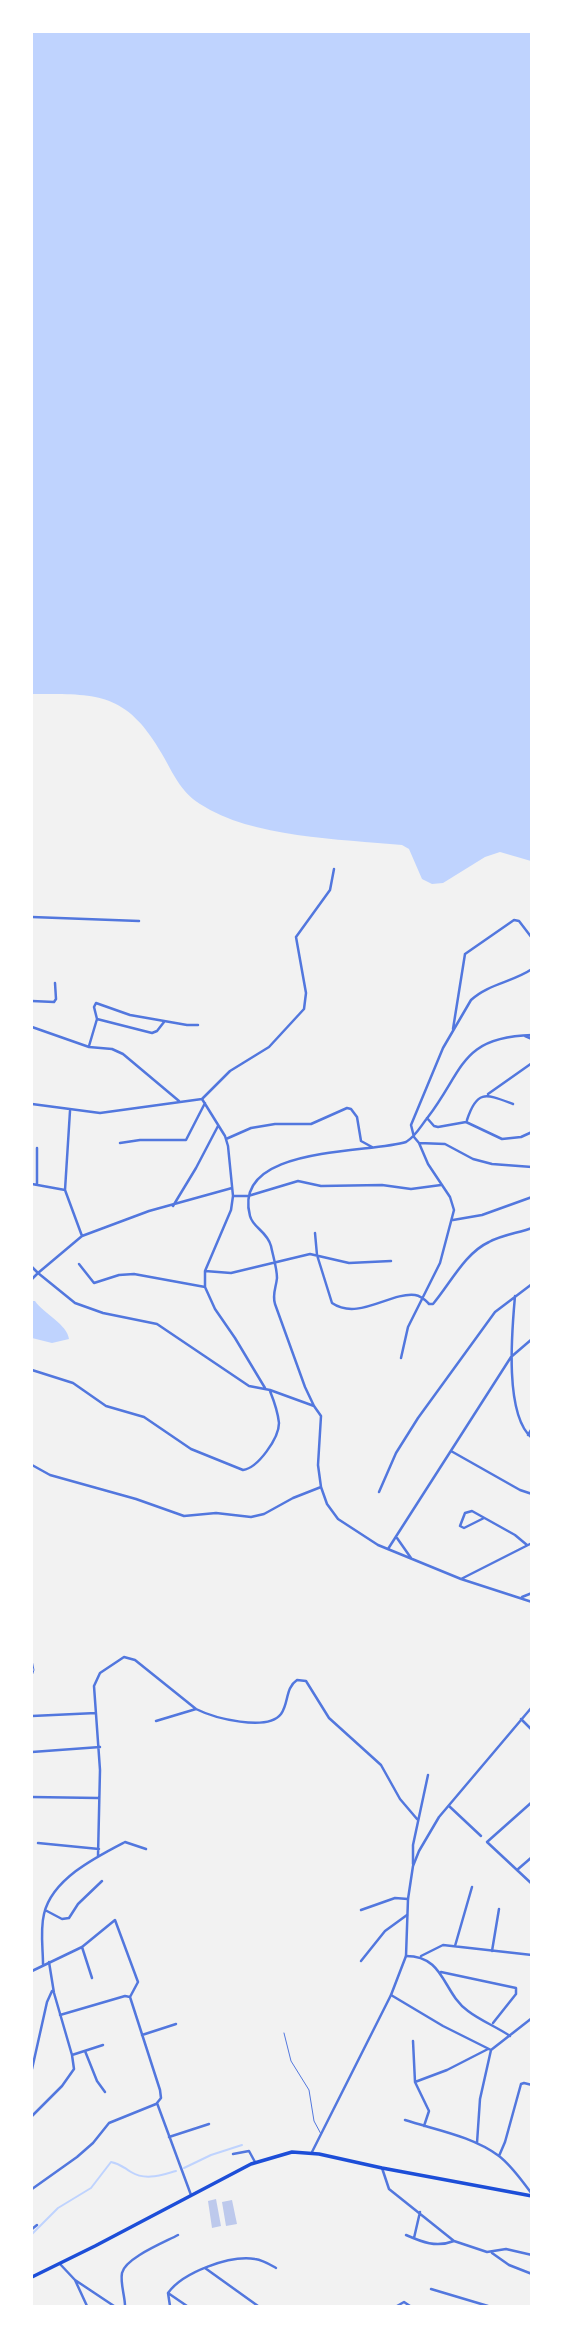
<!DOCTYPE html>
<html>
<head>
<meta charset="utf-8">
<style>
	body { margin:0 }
	#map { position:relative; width:563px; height:2338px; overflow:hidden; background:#f2f2f2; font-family:"Space Grotesk",sans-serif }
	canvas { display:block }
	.frame { position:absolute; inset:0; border:33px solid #fff; pointer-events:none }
</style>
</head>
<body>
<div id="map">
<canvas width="563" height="2338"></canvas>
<div class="frame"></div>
</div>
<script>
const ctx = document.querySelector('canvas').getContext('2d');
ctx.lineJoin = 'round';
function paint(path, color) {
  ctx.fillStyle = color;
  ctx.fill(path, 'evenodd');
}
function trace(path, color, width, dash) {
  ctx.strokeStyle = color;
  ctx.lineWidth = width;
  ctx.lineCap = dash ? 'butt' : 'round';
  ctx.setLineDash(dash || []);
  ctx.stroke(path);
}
paint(new Path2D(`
	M32,32H531V861L500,852L485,857L443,883L432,884L422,879L409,849L402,845C340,839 252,838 200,804C180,791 173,773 162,754C126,691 96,694 32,694Z
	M32,1301H35C44,1314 67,1324 69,1339L52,1343L32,1338Z`), '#bfd3fe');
trace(new Path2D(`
	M184,2168L211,2155L242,2145
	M32,2234L58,2208L91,2188L111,2162C121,2164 123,2167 131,2172C146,2181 161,2175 176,2171`), '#bfd3fe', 2);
paint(new Path2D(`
	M216,2199L221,2226L212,2228L208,2201Z
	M232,2200L237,2224L226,2226L222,2202Z`), '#bdc9ec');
trace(new Path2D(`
	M32,1660L34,1670L32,1676
	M284,2033L291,2061L309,2090L314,2121L321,2134`), '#5277de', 1);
trace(new Path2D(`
	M32,917L139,921
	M532,969C513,982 488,984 471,1000L443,1048L411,1125L414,1137L419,1143L445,1144L473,1159L492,1164L532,1167
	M32,1001L54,1002L56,999L55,983
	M97,1019L152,1033L157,1031L164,1022
	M32,1027L89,1047L112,1049L123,1054L179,1101
	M453,1029L465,954L514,920L519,921L532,938
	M525,1036L532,1039
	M89,1046L97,1019L94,1007L96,1003L130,1015L187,1025H198
	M488,1094L532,1063
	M202,1099L225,1136L228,1146L233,1196L231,1210L205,1271V1287L215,1309L235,1338L265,1388
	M32,1104L100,1113L202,1099L230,1071L269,1047L304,1009L306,993L296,937L330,890L334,869
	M70,1111L65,1190L82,1236
	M427,1118L434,1126L438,1127L466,1122L502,1139L521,1137L532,1132
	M467,1120C477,1089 486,1094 513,1104
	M226,1139L251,1128L275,1124H311L347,1108L351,1109L357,1117L361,1141L372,1147
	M120,1143L140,1140H186L205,1103
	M37,1148V1185
	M32,1184L65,1190
	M234,1196H248L298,1181L321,1186L382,1185L411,1189L441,1185
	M173,1206L196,1168L218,1126
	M453,1220L482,1215L532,1197
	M315,1233L317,1255L332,1303C358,1321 390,1292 415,1295C422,1296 425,1300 429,1304H433C450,1284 465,1253 489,1242C502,1235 518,1233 532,1228
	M79,1264L94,1283L119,1275L134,1274L205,1287
	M32,1267L38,1273L82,1236L149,1211L232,1188
	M205,1271L231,1273L310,1254L349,1263L391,1261
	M32,1279L38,1273L75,1303L103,1313L157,1324L249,1386L270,1390L314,1406L321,1416L318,1465L321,1487
	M515,1296C512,1330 504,1415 532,1438
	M401,1358L408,1327L440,1263L454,1210L450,1197L428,1164L419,1143
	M32,1370L73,1383L106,1406L144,1417L191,1449L243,1470C258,1468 279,1438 279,1423C278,1413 274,1401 270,1391
	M314,1406L305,1387L275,1304C272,1294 276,1288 277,1278C277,1268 273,1256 271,1246C267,1231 253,1228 250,1216C231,1145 368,1154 406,1142C416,1136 420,1127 428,1117C464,1070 460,1037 532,1035
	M528,1435L532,1428
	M451,1451L520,1490L532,1494
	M32,1465L50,1475L136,1499L184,1516L216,1513L251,1517L264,1514L293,1498L321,1487L327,1504L338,1519L378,1545L461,1579L532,1602
	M379,1492L396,1453L418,1418L495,1312L532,1284
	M484,1518L464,1528L460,1526L465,1513L472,1511L515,1535L527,1545
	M397,1538L411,1558
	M388,1549L511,1357L532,1339
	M461,1579L532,1543
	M522,1597L532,1593
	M32,1716L96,1713
	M521,1719L532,1730
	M156,1721L196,1709
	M32,1752L100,1747
	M32,1797L98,1798
	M532,1802L487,1842L532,1884
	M449,1806L481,1836
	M38,1843L99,1849
	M98,1856L100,1770L94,1686L100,1673L124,1657L135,1660L196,1709C214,1718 267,1732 281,1714C289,1703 285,1688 297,1680L306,1681L329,1718L381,1765L400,1799L417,1819
	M413,1864V1845L428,1775
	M517,1870L532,1857
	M45,1910L62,1919L69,1918L78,1904L102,1881
	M361,1910L395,1898L408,1899
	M455,1946L472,1887
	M82,1947L92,1978
	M492,1951L499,1909
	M406,1956C445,1956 442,1992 468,2011C481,2021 497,2027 510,2036
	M421,1956L443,1945L532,1955
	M361,1961L385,1931L407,1915
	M43,1964C43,1949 40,1930 44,1914C52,1879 96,1857 125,1842L146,1849
	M32,1971L82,1947L115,1920L138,1982L130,1997
	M441,1972L516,1988V1994L493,2023
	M391,1995L443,2026L491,2050
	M60,2015L125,1996L130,1997L160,2090L161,2098L157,2103L191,2195
	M142,2035L176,2024
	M413,2041L415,2082L429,2111L424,2126
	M491,2050L532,2018
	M85,2051L97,2081L105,2092
	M72,2055L103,2045
	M32,2069L47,2002L52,1991
	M415,2082L447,2070L488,2049
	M32,2116L62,2086L74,2069L72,2055L54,1993L49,1962
	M405,2120C436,2130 472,2136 499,2156C512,2166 522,2181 532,2194
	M169,2137L209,2124
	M477,2143L480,2099L491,2050
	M233,2154L249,2151L255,2162
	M499,2156L505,2142L521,2084L524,2083L532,2085
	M382,2168L389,2189L454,2241C436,2248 422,2242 406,2235
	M32,2189L77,2157L93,2143L109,2123L156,2104
	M32,2229L37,2225
	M414,2238L420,2212
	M454,2241L487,2252L506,2249L532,2255
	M492,2253L509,2265L532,2274
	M60,2264L75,2280L87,2306
	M205,2268L258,2306
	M75,2280L114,2306
	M431,2289L488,2306
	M168,2293L187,2306
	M125,2306C125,2296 120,2283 122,2273C125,2258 165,2242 178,2235
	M170,2306L168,2293C183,2272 230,2255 255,2259C263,2260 269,2264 276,2268
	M397,2306L404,2302L410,2306`), '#5277de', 2.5);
trace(new Path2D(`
	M312,2152L391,1995L406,1956L408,1899L413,1866L419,1851L439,1817L532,1707`), '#5277de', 2.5);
trace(new Path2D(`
	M32,2277L95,2246L251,2164L292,2152L319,2154L382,2168L532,2196`), '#1d4ed8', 3.5);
</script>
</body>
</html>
